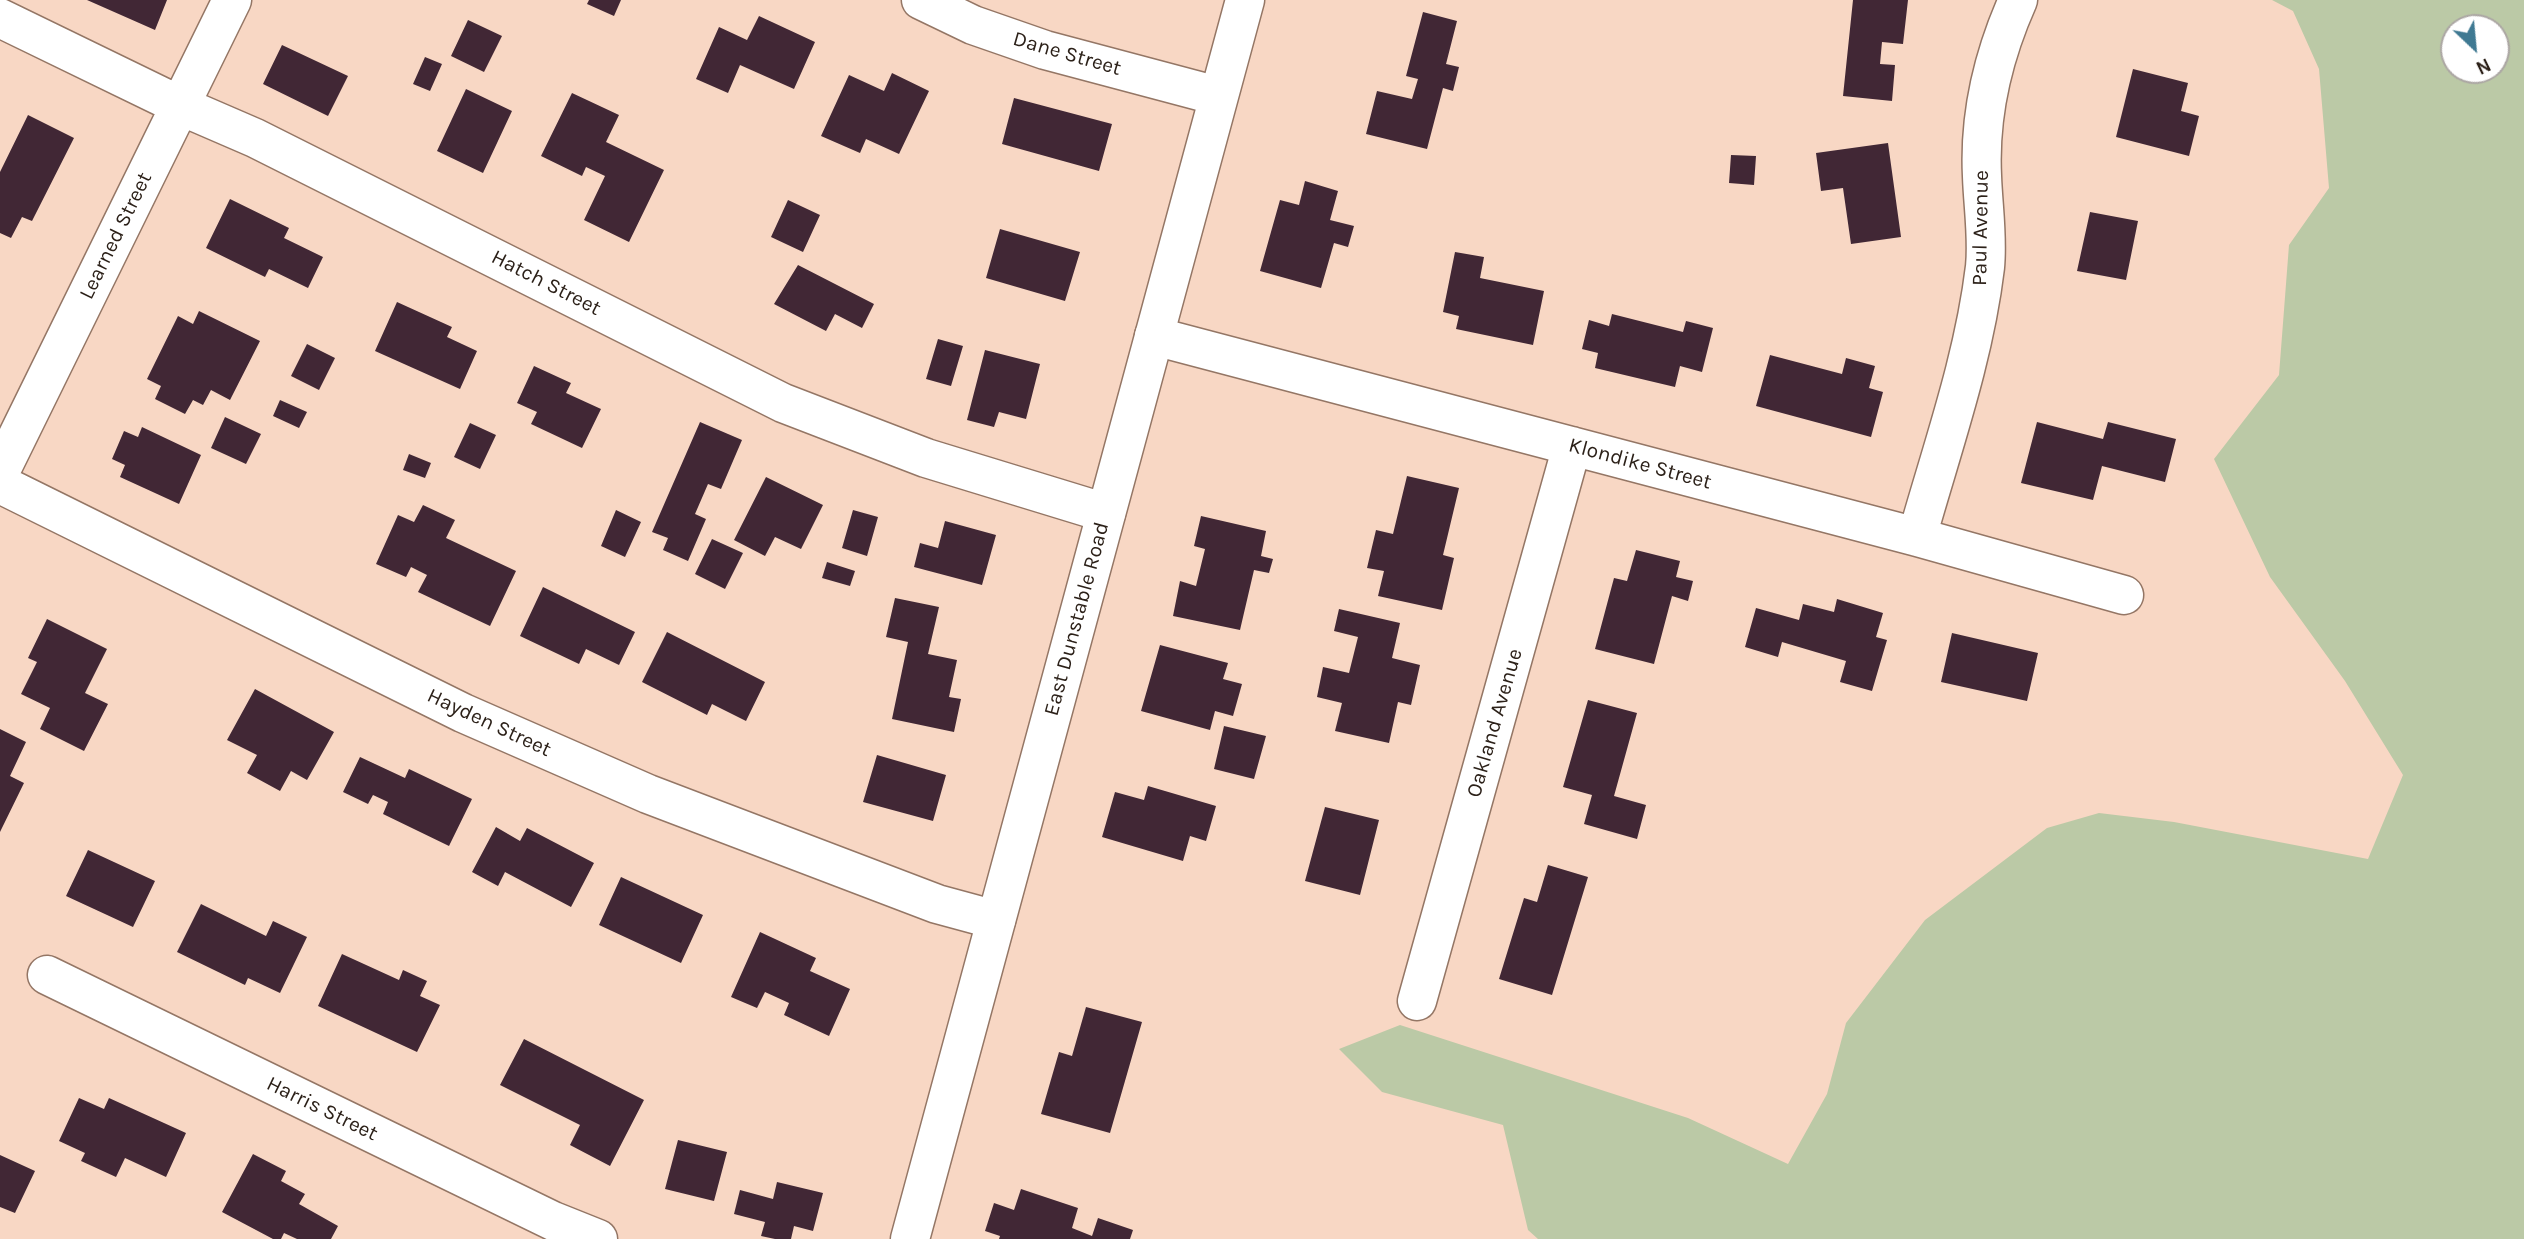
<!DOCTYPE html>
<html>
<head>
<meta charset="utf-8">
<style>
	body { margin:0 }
	#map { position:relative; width:2524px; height:1239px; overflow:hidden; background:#f8d7c4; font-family:Karla,sans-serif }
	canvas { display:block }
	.north { position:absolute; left:2440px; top:14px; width:70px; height:70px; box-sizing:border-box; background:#fff; border:2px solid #aba6a3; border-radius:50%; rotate:154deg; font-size:19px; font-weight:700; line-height:28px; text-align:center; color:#2c2119 }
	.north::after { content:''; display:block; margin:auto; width:24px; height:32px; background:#3f7992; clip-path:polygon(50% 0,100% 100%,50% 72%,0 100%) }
</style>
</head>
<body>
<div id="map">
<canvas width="2524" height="1239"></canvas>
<div class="north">N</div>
</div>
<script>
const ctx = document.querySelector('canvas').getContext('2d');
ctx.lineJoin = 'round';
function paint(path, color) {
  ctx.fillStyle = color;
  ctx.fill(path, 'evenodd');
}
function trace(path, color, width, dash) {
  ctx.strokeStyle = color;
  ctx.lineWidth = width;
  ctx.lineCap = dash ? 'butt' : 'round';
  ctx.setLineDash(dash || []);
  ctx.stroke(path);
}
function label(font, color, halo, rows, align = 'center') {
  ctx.font = font + ' Karla,sans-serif';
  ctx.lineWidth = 7;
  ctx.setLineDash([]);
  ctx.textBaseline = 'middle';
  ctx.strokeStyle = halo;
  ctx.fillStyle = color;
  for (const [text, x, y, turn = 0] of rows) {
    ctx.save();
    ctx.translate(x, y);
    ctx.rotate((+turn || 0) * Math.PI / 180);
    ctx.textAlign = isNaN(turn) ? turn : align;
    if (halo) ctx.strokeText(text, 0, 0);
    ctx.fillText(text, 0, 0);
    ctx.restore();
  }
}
paint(new Path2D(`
	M2272,0H2524V1239H1538L1528,1230L1503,1125L1382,1092L1339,1049L1400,1025L1688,1118L1788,1164L1827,1094L1846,1023L1925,920L2047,828L2099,813L2174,822L2368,859L2403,775L2345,681L2270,577L2214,459L2279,375L2289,245L2329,188L2319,69L2293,11ZM2454,28H2496V70H2454Z`), '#bbc9a6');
paint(new Path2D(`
	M87,0H167L155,30Z
	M589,0H621L614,16L587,4Z
	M1853,0H1908L1903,44L1882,42L1880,64L1895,65L1892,101L1843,96Z
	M1423,12L1457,21L1446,64L1459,67L1453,91L1443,88L1427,149L1366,134L1377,91L1412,99L1418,79L1406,76Z
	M759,16L815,42L794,89L740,65L728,93L696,79L719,27L747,40Z
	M468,20L502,36L484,72L451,56Z
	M282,45L348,76L328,116L263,84Z
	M425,57L442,64L430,91L413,84Z
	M2133,69L2188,83L2181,111L2199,116L2189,156L2116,137Z
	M892,73L929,91L899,154L866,139L860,153L821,136L849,75L884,91Z
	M466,89L512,111L483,173L437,151Z
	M572,93L619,115L606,142L664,170L629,242L584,220L605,176L586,167L582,176L541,156Z
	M1014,98L1112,124L1099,171L1002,144Z
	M28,115L74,138L32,221L22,217L11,238L0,233V172Z
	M1888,143L1901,237L1851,244L1843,188L1821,191L1816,153Z
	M1731,155L1756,156L1754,185L1729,183Z
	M1305,181L1338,191L1330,220L1354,226L1348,247L1334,243L1321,288L1260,271L1280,200L1299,205Z
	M230,199L289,228L284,238L323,257L308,288L269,269L265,277L206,248Z
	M788,200L820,215L803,252L771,237Z
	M2090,212L2138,221L2126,280L2077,271Z
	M1000,229L1080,252L1065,301L986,278Z
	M1455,252L1484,257L1480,278L1544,291L1533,345L1456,329L1459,316L1443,312Z
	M798,265L874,304L862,328L835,314L826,331L774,304Z
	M397,302L452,327L447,337L477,351L460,389L375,351Z
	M199,311L260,341L230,400L211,390L203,405L193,400L185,414L155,399L161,386L147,379L178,316L193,324Z
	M1612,314L1683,332L1686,321L1713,328L1702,372L1680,366L1675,387L1595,368L1598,353L1582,349L1589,320L1609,326Z
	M938,339L963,346L951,386L926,379Z
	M307,344L335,358L319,390L291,376Z
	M985,350L1040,364L1026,419L999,412L994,427L967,420Z
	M1770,355L1842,374L1846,358L1875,366L1869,388L1883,392L1871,437L1756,406Z
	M534,366L571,383L566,393L601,409L582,448L531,424L537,412L517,403Z
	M280,400L307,412L299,428L273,416Z
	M225,417L261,434L246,464L211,448Z
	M700,422L742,440L721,489L708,484L695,514L706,519L688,561L663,550L668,538L652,532Z
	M2037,422L2103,439L2108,422L2176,439L2165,482L2102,466L2093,500L2021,483Z
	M470,423L496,435L480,469L454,457Z
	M142,427L201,455L179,504L120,477L125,465L112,459L124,431L138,437Z
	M409,454L431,463L425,478L403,470Z
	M1407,476L1459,488L1443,555L1454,558L1442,610L1378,596L1384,571L1367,568L1376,530L1393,534Z
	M766,477L823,505L801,549L775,537L765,556L734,540Z
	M423,505L455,520L446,538L516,571L490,626L418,592L427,575L411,567L406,577L376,564L398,515L414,522Z
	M616,510L641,522L625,557L601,546Z
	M853,510L878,517L867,556L842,548Z
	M1201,516L1266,531L1261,556L1273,559L1269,573L1254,570L1240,630L1173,616L1180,581L1196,586L1205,549L1194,546Z
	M945,521L996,535L982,585L914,567L920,543L938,548Z
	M712,539L743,553L725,589L695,574Z
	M1636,550L1680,561L1676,577L1693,581L1688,601L1672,596L1654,664L1595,649L1614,578L1627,581Z
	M827,562L855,571L850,586L822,578Z
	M543,587L635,632L619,665L586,649L579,664L520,636Z
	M895,598L939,607L928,654L957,660L949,697L961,699L954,732L892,719L908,642L886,637Z
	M1837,599L1883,613L1876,637L1887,640L1872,691L1840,682L1846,661L1782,642L1778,657L1745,647L1756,608L1799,620L1803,604L1834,612Z
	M1339,609L1400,623L1392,658L1420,665L1411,705L1398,702L1389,743L1335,731L1342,703L1317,697L1323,667L1349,673L1358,637L1334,631Z
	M47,619L107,649L85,693L108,704L84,751L40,729L50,708L21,694L37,662L28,658Z
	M667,632L765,682L746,721L712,704L707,715L642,682Z
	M1952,633L2038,653L2027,701L1941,682Z
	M1160,645L1228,663L1223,679L1242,684L1233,716L1215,711L1210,730L1141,711Z
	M255,689L334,732L307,780L291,771L280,791L247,773L257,755L227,740Z
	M1588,700L1637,713L1614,796L1646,805L1637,839L1584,824L1592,795L1563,787Z
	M1224,726L1266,736L1254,779L1214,769Z
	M0,729L26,742L10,776L24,783L0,832Z
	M877,755L946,775L933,821L863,802Z
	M360,757L405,778L409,769L472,799L449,846L383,814L388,802L373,795L368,804L343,792Z
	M1148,786L1216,806L1206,841L1190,836L1183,861L1102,837L1115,792L1144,800Z
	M1325,807L1379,820L1360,895L1305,881Z
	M496,827L520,841L527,828L594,863L571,907L505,872L498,886L472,872Z
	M88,850L155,881L133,927L66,896Z
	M1548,865L1588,877L1552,995L1499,979L1524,898L1537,902Z
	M621,877L703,915L681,963L599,925Z
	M201,904L266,936L273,921L307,937L280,993L248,978L245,985L177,952Z
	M760,932L816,958L810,971L850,989L829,1036L784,1015L789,1003L765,992L757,1008L731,997Z
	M342,954L399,980L403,970L427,981L420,996L440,1005L417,1052L318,1006Z
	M1086,1007L1142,1022L1110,1133L1041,1114L1059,1052L1072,1056Z
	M524,1039L644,1100L610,1166L570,1145L580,1125L500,1085Z
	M79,1098L104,1109L109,1098L186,1133L166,1177L125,1158L116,1177L81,1161L85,1153L59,1141Z
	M678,1140L727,1152L714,1201L665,1189Z
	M253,1154L286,1171L281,1181L305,1194L299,1204L338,1226L331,1239H297L284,1233L281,1239H273L222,1212Z
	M0,1155L35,1171L15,1213L0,1207Z
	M777,1182L823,1193L813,1231L794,1226L791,1239H775L761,1236L765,1222L734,1214L740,1190L773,1199Z
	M1021,1189L1078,1208L1072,1228L1092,1236L1098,1218L1133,1230L1130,1239H999L1000,1236L985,1231L994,1203L1014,1210Z`), '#412735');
const street = new Path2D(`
	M921,0L973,25L1045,50L1218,96
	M0,18L181,106L255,138L783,403L926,458L1106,513
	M1154,336L1917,537L2124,595
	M0,472L232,0
	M0,484L463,713L648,794L937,904L996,920
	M1917,537C1942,448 1974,359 1985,267C1988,237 1983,206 1982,176C1979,115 1993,56 2018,0
	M47,975L553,1221L598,1239
	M1417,1001L1572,446`);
const secondary = new Path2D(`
	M910,1239L1245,0`);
trace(street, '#947665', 41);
trace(secondary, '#947665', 41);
trace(street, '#fff', 38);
trace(secondary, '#fff', 38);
label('21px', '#2c2119', '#fff', [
	["Dane Street",1067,54,16],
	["Paul Avenue",1981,228,-89],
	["Learned Street",116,236,-64],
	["Hatch Street",546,283,27],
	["Klondike Street",1640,464,15],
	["East Dunstable Road",1077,619,-75],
	["Hayden Street",489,723,25],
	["Oakland Avenue",1495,723,-74],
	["Harris Street",322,1109,26]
]);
</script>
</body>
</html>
